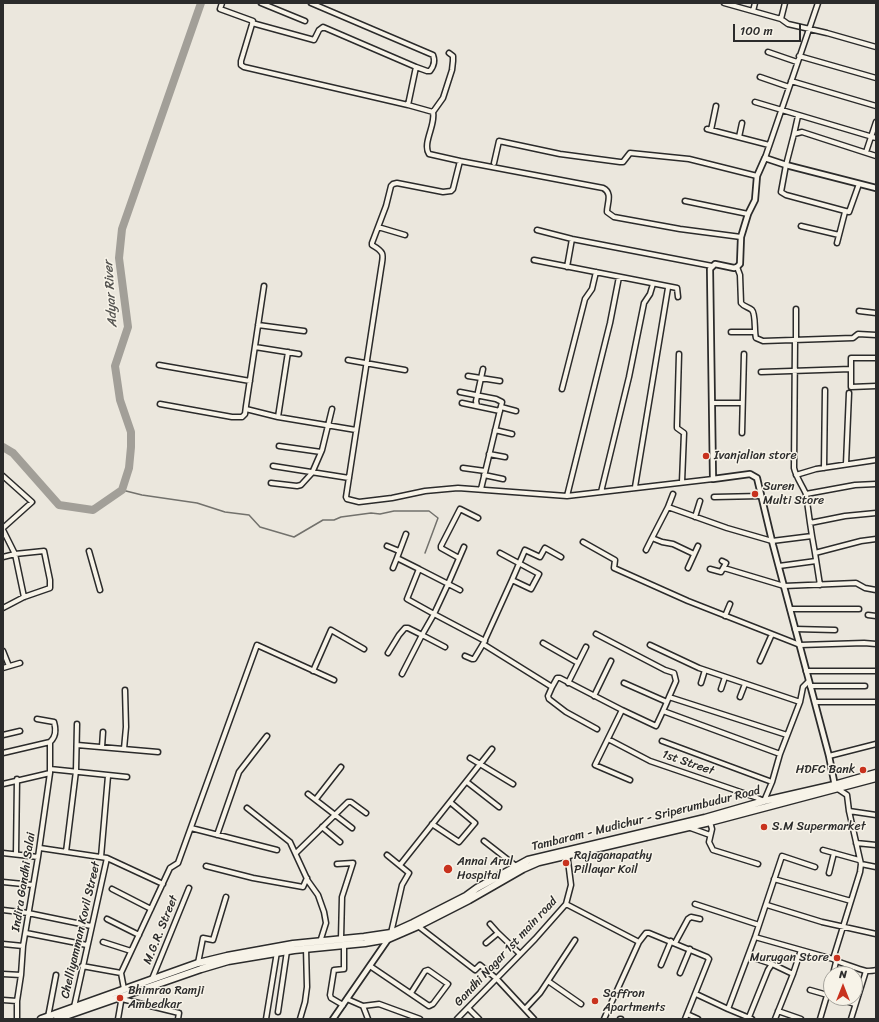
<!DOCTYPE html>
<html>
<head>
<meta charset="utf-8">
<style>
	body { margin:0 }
	#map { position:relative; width:879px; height:1022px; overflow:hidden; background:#ebe7dd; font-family:Sriracha,sans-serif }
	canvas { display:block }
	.frame { position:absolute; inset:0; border:4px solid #2b2b2b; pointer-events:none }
	.north { position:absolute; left:823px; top:966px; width:40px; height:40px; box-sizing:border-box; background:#f7f3e8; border:1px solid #a5a39c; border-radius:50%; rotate:0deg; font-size:11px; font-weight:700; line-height:16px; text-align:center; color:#2b2b2b }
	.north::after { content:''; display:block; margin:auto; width:14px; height:18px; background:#c8321e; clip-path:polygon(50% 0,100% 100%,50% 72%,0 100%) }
	.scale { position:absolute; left:733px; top:24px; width:68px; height:18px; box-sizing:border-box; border:2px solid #2b2b2b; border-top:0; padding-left:5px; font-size:12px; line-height:14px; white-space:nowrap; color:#2b2b2b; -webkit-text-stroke:3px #f7f3e8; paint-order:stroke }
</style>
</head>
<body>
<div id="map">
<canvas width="879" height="1022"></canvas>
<div class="frame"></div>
<div class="north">N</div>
<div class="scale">100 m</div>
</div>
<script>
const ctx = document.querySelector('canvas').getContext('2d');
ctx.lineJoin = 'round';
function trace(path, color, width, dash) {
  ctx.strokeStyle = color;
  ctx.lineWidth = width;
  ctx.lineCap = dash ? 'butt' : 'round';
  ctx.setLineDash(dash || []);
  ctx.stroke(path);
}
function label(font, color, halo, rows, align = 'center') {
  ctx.font = font + ' Sriracha,sans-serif';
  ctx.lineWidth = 3;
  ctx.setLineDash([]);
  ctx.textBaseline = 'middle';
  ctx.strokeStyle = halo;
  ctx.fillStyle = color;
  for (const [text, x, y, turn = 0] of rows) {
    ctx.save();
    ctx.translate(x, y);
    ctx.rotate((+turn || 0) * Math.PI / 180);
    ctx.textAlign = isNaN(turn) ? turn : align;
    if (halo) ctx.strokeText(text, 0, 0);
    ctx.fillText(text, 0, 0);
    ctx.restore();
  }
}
trace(new Path2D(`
	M122,490L142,495L197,503L225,512L249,515L260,527L294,537L323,520H334L341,517L371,513L380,514L394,511H429L438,518L425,553`), '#72716c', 1.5);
trace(new Path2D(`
	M3,447L13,453L59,505L93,510L122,490L129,468L131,447V432L120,400L115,366L128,327L119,258L122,229L201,3`), '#a29f98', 8);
const minor = new Path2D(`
	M222,3L220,9L253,21L241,61V65L244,67L408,105
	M261,3L305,21
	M311,3L433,55C435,60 434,66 430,71H427L416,67
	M724,3L781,19
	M785,3L781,19L788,24L827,33L876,47
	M753,11L755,3
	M252,23L314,40L319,30L323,27L416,67L408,105L433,112
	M768,52L797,62
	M449,53L453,56V61L452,70L443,98L433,112C436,125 422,143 429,154L460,161L603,188C613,193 607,203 607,212L614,217L680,229L741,237
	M799,56L876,78
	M760,77L789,87
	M791,81L876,106
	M755,102L876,138
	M707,129L769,145
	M711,130L716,106
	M794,134L798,116
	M739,137L742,123
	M866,152L876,122
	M765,158L818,3
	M460,161L453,189L451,191L443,192L397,183L393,184L391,186L386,206L372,243V245C386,253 383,255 381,269L346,497L347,499L359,502L392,498L425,491L458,488L567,496
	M494,163L499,141L560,154L620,162H623L630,153L689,159L757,176
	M859,184L849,212L786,195L781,192L786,165L794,134L802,132L876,156
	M685,201L748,214
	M801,226L839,235
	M378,227L405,235
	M537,230L572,239L712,266
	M837,243L845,212
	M534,260L677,288L678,297
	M567,267L572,239
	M737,267L740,275L741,303C744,307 749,307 752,310C756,314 754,332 756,338L763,341L853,338L858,334L876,335
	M619,277L610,323L567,496L713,479
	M796,309V340
	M859,311L876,313
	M258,325L304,331
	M731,332H754
	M795,340L794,468C796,477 802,485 806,494
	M255,347L299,354
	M679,354L677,425V428L684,433L682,482
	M876,358H851V387L876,386
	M348,360L405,370
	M159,365L250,381
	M761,372L851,369
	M468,376L500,381
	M562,389L585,299L592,289L596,272
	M460,392L496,399L502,402L481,489
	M462,403L500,411
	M712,403H742
	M160,404L232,417H242L245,414L246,406L264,286
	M477,406L476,401L483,369
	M501,407L516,411
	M246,409L278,417L356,430
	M278,417L288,352
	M495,430L512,434
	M742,433L744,354
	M279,446L321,452
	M489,454L505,457
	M846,464L849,393
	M273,466L349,478
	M463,468L485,471
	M824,468L825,390
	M484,475L503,479
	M796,475L816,469L876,460
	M3,476L32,502L3,528
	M271,483L297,486L301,485L312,473L322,450L332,409
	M635,487L668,288
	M601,492L629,377L644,303L650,294L653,284
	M673,494L668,507L727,528L772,541L812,536L810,523L845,516L876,513
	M714,497L761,496
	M668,507L652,538L662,542L673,544L694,554
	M695,517L700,501
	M810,523L806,494L855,485L876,484
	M3,530L15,554L24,597
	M406,534L397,558L419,569L407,599L434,614L422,635L445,647
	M812,536L815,553L861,541L876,539
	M583,542L615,560L614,568L688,601L800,645L864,643L876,644
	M387,546L399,551
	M464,547L448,584L434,614L485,641
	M646,550L652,538
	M89,551L100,590
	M815,553L820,585
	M3,557L15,554L44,551L50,580V588L24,597L3,608
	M459,558L441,548V546L460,509L478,518
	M779,566L816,561
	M393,568L397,558
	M688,568L698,546
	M724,568L784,586L856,583L865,588L876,590
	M419,569L460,590
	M710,569L721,572L726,563L722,561
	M512,580L525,550L540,557L545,548L561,557
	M790,609H859
	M868,615L876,616
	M725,616L730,604
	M795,629L835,630
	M596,634L665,670L674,673L676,681L669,697
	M543,643L578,663
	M483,644L552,687L557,678H560L622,710L656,726L663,711
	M650,645L699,668L800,702
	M3,651L9,666
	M388,653L399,635L405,628H408L422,635L402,674
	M465,656L472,659H474L483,644L512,580L531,589L539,574L500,553
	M760,661L772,634
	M3,668L20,663
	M313,671L331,630L364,649
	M806,671H876
	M568,683L586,647
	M624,683L667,702L663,711L780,754
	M701,683L705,670
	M810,686H865
	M552,687L548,696L549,699L566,712L597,729
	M721,689L725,677
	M594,696L611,661
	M740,697L745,684
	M667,702L669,697L787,735
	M815,702H876
	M622,710L595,765L630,780
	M3,735L20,731
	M608,739L650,761L755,797L764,801
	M662,741L772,782
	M77,745L158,752
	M102,747L103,732
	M124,749L126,727L125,690
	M3,753L50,742
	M829,756L876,744
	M470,758L513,784
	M50,769L127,777
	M467,782L499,807
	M3,784L50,773
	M838,789L847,795L849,811L861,864L860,872L833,959C835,961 862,970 866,971C869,971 873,971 876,970
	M308,794L352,828
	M316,799L341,767
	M764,801L772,782L780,754L800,702L803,687L809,681
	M247,808L290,842L308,881L318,895L324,912L326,923L320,942
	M849,811L876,815
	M710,822L712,829L709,842L713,850L758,864
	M432,824L459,842L475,823L450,802
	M322,827L340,842
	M688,827L710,835
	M191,828L277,850
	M217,835L239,772L267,736
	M484,841L516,866
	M856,843L876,845
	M40,848L107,858L163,884
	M823,850L859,860
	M66,852L76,771L77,724
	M3,853L38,857
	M296,853L348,802H351L366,813
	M16,854L17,779
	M387,855L409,873L402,885L391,933
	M101,857L108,776
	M337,864L353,863L342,897L341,939
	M861,864L876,867
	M400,865L492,749
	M206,866L253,878L303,887L307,878
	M829,873L834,853
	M774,879L851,901
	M3,882L33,885
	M112,889L151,909
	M566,904L639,942
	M695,904L759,925
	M767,905L822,922L876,934
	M3,910L28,913L91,926
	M107,919L139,935
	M490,924L498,933
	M418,926L475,970L480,965L497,979L534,1019
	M26,933L87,945
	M755,937L833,959
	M103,942L131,951
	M486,943L498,933L520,954
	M675,943L688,919L691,917L700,919
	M3,944L23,946
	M748,956L772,964
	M198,963L203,938L213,940L226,897
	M661,965L671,941
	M82,966L121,973
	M370,966L429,1006L433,1004L448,984L428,970L425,971L411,993
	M680,973L690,949
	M3,974L21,975
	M833,974L836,962
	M152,979L189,888
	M548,981L581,1004
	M124,989L121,973L170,868L178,863L257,645L334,680
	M810,990L831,996
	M696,994L728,1009
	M836,998L855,1004
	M122,999L179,1013L178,1019
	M347,999L363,1006L368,1019
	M3,1000L17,1001
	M343,1005L331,998L330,995L334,970L344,969V944
	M363,1006L379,1004L420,1019
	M74,1007L107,858
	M468,1008L479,1019
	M525,1009L540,993L575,940
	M778,1011L801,1019
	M278,1012L287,951
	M687,1014L698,1019
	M48,1017L56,975
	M749,1017L768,970L772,964L793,974
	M17,1019V1001L21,975L23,946L38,857L50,773V742C56,737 56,729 54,722L37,719
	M118,1019L122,996
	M266,1019L277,952
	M300,1019L305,1002L307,987L306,948
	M457,1019L535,939L566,904L571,885L567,853
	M604,1019L639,942L646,933H649L707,957L709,959L685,1019
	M620,1019H621
	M752,1019L728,1009L755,937L782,856L815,867
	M775,1019L793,974L801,950
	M820,1019L831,982
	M851,1019L866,971`);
const tertiary = new Path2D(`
	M835,786L829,756L773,545L757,478L750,474L713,479L710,269L715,264L734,268L737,267L740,264L741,237L748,214L755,200L757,176L765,158L786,165L876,188
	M333,1019L389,938`);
const primary = new Path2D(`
	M41,1019L198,963L227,956L293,944L364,937L391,933L413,923L466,896L477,888L528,860L705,818L764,801L834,785L876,773
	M57,1019L201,969L228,961L294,950L365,943L388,939L418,926L469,900L523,869L539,862L710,822L876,778`);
trace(minor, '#2b2b2b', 7);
trace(tertiary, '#2b2b2b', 8);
trace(primary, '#2b2b2b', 9);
trace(minor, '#f7f3e8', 4);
trace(tertiary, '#f7f3e8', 4.5);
trace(primary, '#f7f3e8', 6);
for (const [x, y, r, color] of [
	[706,456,4,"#c8321e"],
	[755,494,4,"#c8321e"],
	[863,770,4,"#c8321e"],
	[764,827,4,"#c8321e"],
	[566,863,4,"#c8321e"],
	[448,869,5,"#c8321e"],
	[837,958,4,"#c8321e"],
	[120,998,4,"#c8321e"],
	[595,1001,4,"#c8321e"]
]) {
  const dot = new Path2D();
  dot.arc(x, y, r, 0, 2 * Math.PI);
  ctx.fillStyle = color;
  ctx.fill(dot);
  trace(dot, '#f7f3e8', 1.5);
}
label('12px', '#2b2b2b', '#f7f3e8', [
	["Ivanjalian store",714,456],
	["Suren",763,487],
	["Multi Store",763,501],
	["HDFC Bank",855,770,"right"],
	["S.M Supermarket",772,827],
	["Rajaganapathy",574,856],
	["Pillayar Koil",574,870],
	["Annai Arul",457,862],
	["Hospital",457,876],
	["Murugan Store",829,958,"right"],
	["Bhimrao Ramji",128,991],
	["Ambedkar",128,1005],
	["Saffron",603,994],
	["Apartments",603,1008]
], 'left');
label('12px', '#2b2b2b', '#f7f3e8', [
	["1st Street",688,763,19],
	["Tambaram - Mudichur - Sriperumbudur Road",646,819,-14],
	["Indira Gandhi Salai",24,882,-81],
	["Chelliyamman Kovil Street",81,930,-77],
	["M.G.R. Street",161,930,-68],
	["Gandhi Nagar 1st main road",506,952,-47]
]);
label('italic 13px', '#555451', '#f7f3e8', [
	["Adyar River",111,294,-94]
]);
</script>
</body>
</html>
